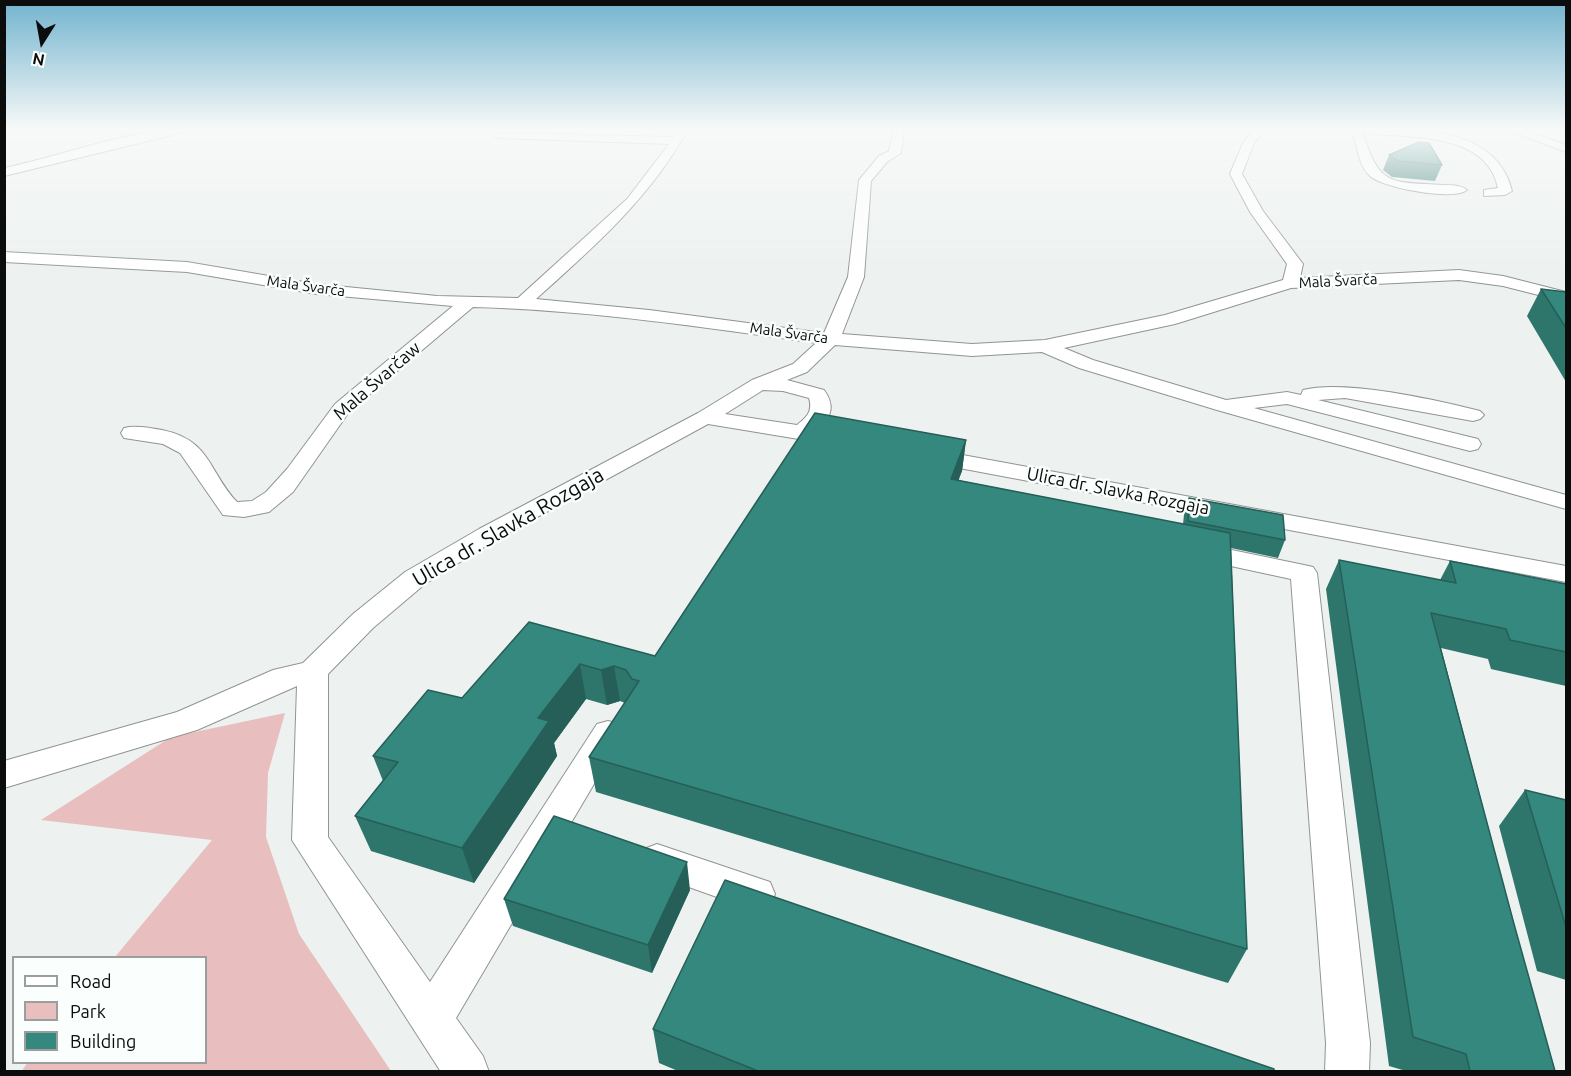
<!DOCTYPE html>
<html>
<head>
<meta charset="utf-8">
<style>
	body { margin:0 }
	#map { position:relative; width:1571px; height:1076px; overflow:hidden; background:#edf1f0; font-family:Ubuntu,sans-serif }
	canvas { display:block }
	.frame { position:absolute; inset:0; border:6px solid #0b0c0c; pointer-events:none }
	.legend { position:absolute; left:12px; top:956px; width:195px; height:108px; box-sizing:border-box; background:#fafffe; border:2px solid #9a9e9d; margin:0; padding:8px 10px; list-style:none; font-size:18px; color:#0b0c0c }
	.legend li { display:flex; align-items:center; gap:12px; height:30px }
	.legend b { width:30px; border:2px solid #9a9e9d }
	.north { position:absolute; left:12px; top:12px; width:60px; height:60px; -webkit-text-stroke:4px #fafffe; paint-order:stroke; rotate:191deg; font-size:16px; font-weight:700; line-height:24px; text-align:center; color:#0b0c0c }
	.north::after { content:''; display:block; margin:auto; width:21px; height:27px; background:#0b0c0c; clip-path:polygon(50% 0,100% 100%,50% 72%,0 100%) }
</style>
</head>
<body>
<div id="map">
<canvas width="1571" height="1076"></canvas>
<div class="frame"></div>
<ul class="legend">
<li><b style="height:8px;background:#fff"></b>Road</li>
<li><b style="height:16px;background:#e8bebf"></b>Park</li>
<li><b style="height:16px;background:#35887e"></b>Building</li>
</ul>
<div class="north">N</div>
</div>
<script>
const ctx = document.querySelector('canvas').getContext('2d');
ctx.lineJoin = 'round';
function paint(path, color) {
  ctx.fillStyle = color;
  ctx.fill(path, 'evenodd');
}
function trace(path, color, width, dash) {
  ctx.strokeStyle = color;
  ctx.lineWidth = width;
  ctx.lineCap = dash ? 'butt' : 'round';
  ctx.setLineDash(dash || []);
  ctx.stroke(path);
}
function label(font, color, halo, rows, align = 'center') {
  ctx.font = font + ' Ubuntu,sans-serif';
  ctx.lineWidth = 5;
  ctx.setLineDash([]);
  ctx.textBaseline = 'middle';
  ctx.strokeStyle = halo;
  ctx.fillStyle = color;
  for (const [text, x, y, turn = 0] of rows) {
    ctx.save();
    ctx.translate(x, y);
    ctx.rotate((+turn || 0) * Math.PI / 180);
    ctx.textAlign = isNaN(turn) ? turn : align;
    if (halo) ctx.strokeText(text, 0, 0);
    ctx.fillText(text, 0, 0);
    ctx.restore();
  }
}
paint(new Path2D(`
	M5,129H143L130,135H5Z
	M285,713L268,773L266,837L299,934L391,1071L21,1072L28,1062H206V958L115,957L212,840L41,820L171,737Z`), '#e8bebf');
const minor = new Path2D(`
	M190,129L189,131L4,176V168C66,155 128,129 190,129Z
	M677,129H688C651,197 594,247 536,299L649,310L824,333L848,277L859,180L879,156L889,151L894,129H904L901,153L887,162L871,181L864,277L842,334L972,344L1045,340L1165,315L1283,280L1287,264L1250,212L1230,174L1243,143L1254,129H1266L1254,143L1242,174L1263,211L1303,264L1300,278L1459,270L1503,276L1566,292V302L1503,286L1459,280L1291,288L1175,324L1064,348L1093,360L1226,400L1287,392L1301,395L1303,390C1344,379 1437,400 1480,411L1484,415L1480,419L1473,421L1345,398L1318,400L1478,439L1481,444L1478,449L1470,451L1287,404L1254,408L1566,495V509L1217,410L1079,368L1042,352L972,356L835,345L807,372L787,380L824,390C835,405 832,416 819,429L843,433L846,438L843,443L835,445L708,424L497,539L425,584L373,628L328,674V837L430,982L597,724L608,721L619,724L624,733L456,1018L483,1056L489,1072H441L292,840L297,686L197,730L4,788V761L177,712L273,670L303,663L353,614L405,572L479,529L698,413L752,380L793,364L816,343C702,327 588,310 473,307L349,412L293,492L269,512L244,517L223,515L180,453L163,444L124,438L121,433L124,428C136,425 150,428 162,430C211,440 208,471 237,502L252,501L266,492L287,469L335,404L453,306L316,294L187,272L4,262V252L187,262L316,284L437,296L518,298L627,199L669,144L499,138L493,135L495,133L673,137ZM763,390L783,391L809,398C813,411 807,417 797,425L725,414Z
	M1349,129C1404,129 1496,122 1512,191L1505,195L1484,196V190L1498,188C1487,131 1407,138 1363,133C1379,187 1392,182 1444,185C1452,185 1461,185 1467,190C1455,201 1380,188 1369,175C1356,162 1359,142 1349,129Z
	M1505,129H1521L1566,145V152Z
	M930,449L1566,566V582L922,461L919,456L922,451Z
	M1198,543L1304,565L1313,567L1317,573L1370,1043L1369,1072H1325L1326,1043L1291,579L1189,557L1185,551L1189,545Z
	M657,844L770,882L775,894L770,906L756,911L644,871L638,860L644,849Z`);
trace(minor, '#909493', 2);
paint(minor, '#fff');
paint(new Path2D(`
	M1389,155L1442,165L1435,181L1392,177L1383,170Z
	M1541,289L1566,292V382L1527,316Z
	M966,440L962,471L958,480L1183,524L1184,515L1189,498L1285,540L1278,558L1231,548L1247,949L1228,983L596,792L589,757L625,703L620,701L607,705L586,699L554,743L557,756L474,883L371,851L355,816L383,781L373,756L462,698L529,622L655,656Z
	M1339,560L1440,580L1450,561L1566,584V686L1491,669L1488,659L1441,648L1514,924L1555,1071H1406L1389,1066L1326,589Z
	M1525,790L1566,800V980L1537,971L1499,826Z
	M690,890L652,973L513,926L504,899Z
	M653,1029L1274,1071H678L659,1063Z`), '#2e756c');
paint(new Path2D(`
	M966,440L962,471L947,511L951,479Z
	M580,664L586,699L554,743L557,756L474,883L462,848L538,718Z
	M614,666L620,701L607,705L601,670Z
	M687,862L690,890L652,973L648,945Z`), '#255f58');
const building = new Path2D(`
	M1419,142L1429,143L1442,165L1398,161L1389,155Z
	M1541,289L1566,292V328Z
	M815,413L966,440L951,479L1230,533L1247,949L589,757L639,681L632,679L626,670L614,666L601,670L580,664L538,718L549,721L462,848L355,816L398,762L373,756L428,690L462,698L529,622L655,656Z
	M1189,498L1283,515L1285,540L1188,521Z
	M1339,560L1456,583L1450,561L1566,584V652L1510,640L1506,629L1431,613L1514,924L1555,1071H1470L1466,1054L1413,1037Z
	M1525,790L1566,800V927Z
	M554,816L687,862L648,945L504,899Z
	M725,880L1274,1069V1071H758L653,1029Z`);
paint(building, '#35887e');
trace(building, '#255f58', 1.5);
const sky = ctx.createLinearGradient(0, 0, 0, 280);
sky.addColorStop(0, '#72b3ce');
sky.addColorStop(0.46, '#f7f9f8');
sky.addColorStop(1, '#f7f9f800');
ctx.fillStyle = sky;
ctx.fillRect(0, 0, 1571, 280);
label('15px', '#0b0c0c', '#fafffe', [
	["Mala Švarča",1338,281,-3],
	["Mala Švarča",306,286,8],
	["Mala Švarča",789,333,8]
]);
label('18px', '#0b0c0c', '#fafffe', [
	["Mala Švarčaw",377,381,-41],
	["Ulica dr. Slavka Rozgaja",1118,491,11]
]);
label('21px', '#0b0c0c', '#fafffe', [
	["Ulica dr. Slavka Rozgaja",508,527,-30]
]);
</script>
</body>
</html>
